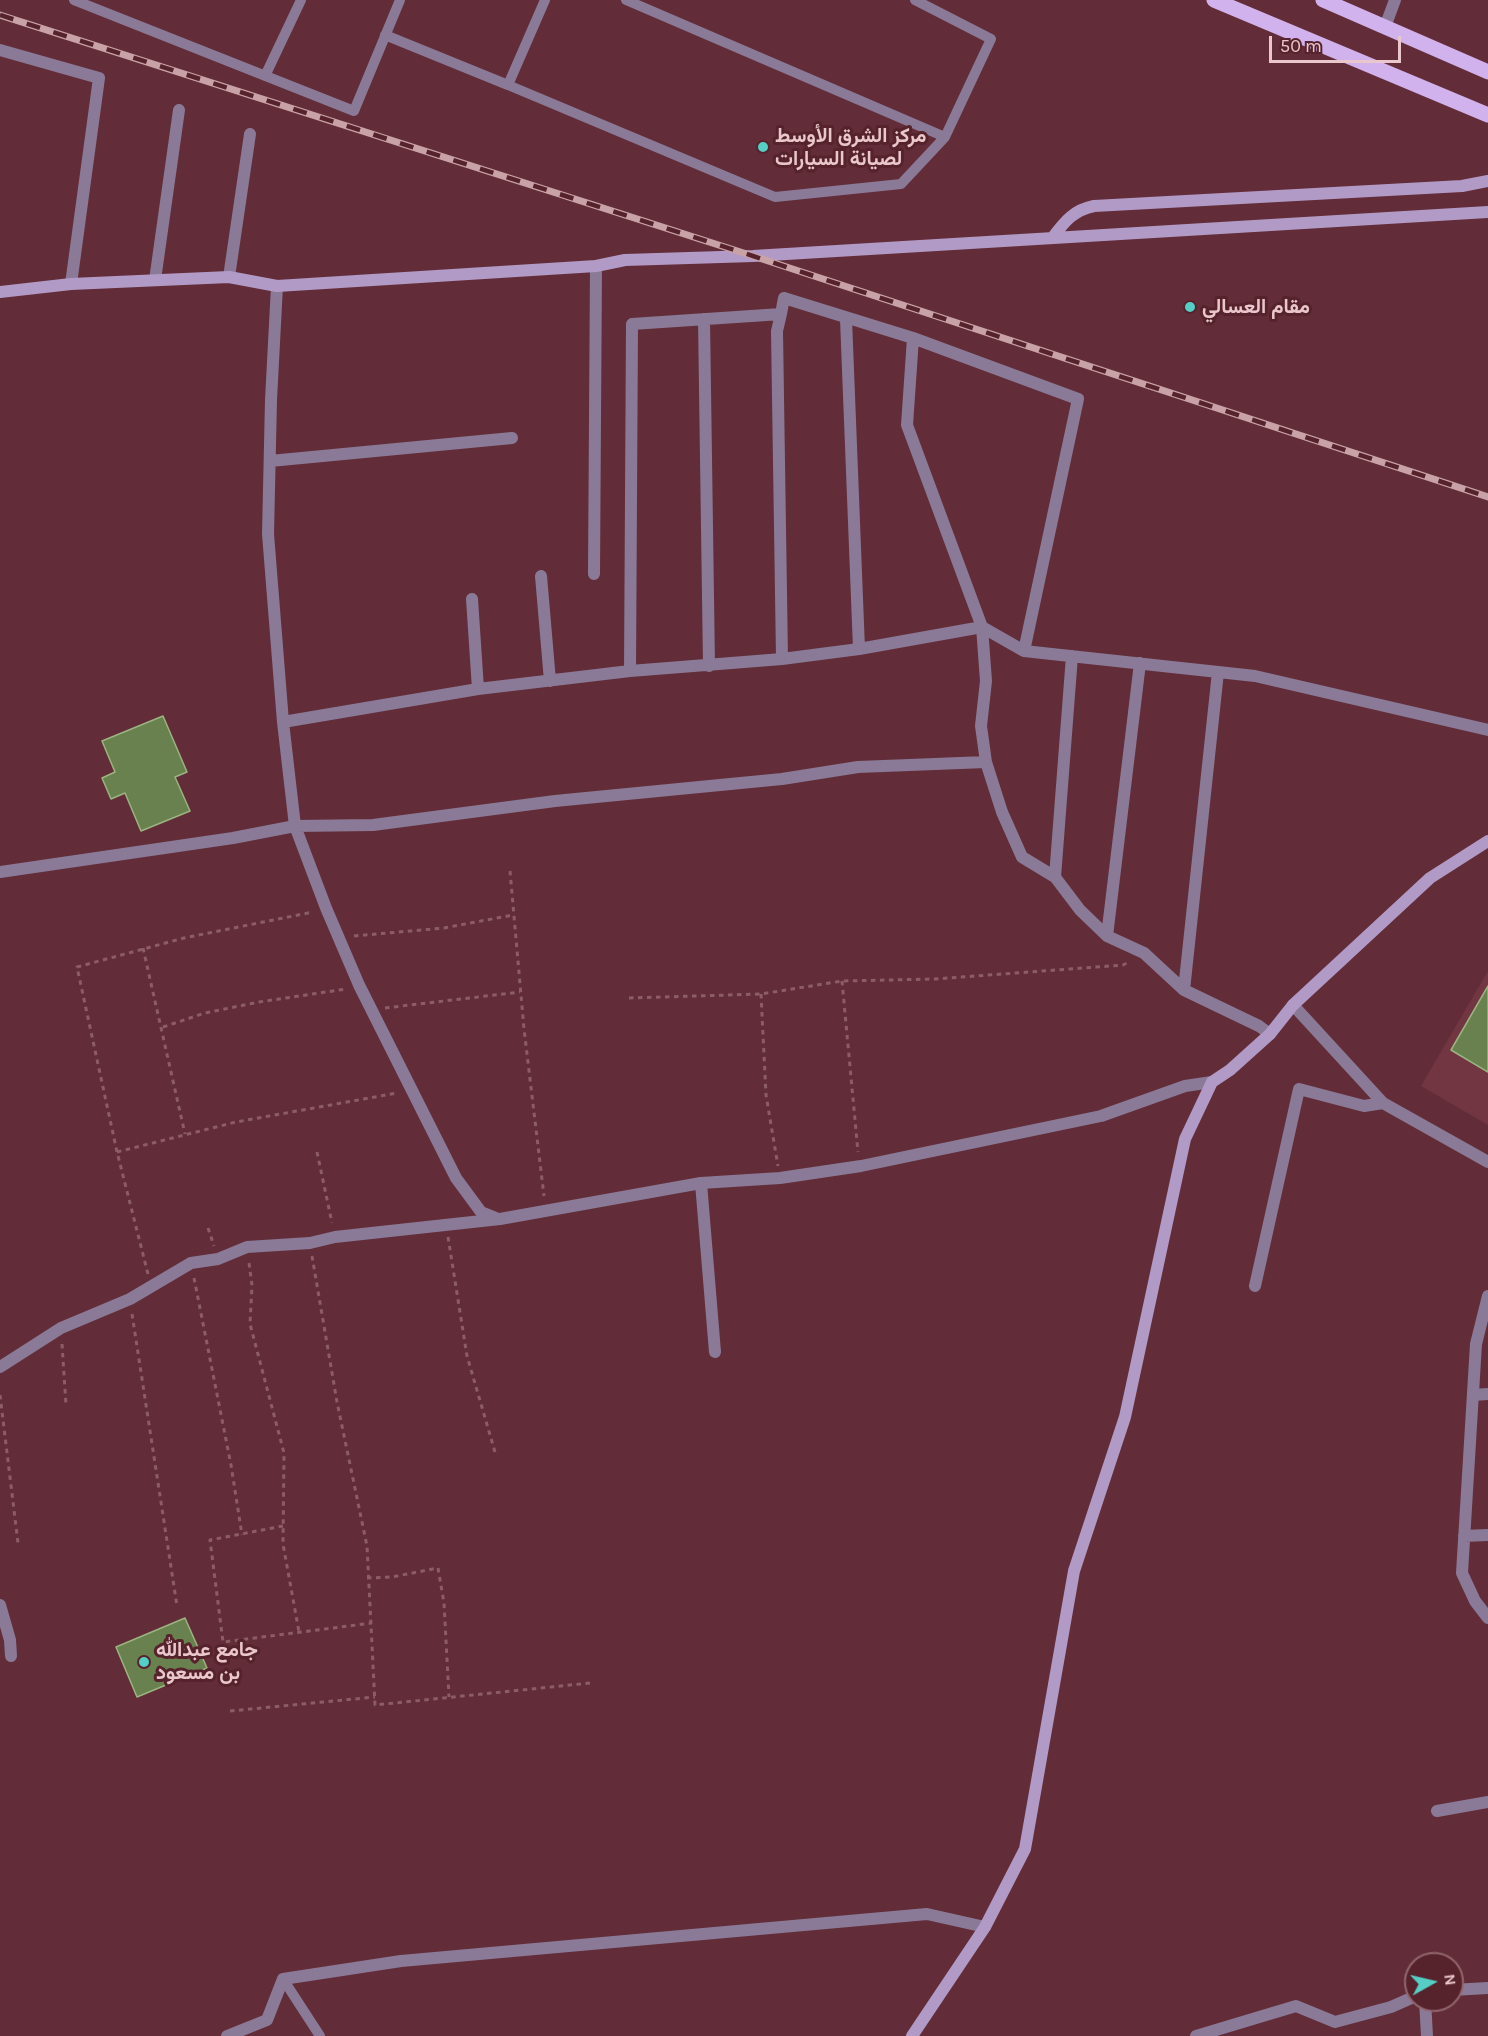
<!DOCTYPE html>
<html>
<head>
<meta charset="utf-8">
<style>
	body { margin:0 }
	#map { position:relative; width:1488px; height:2036px; overflow:hidden; background:#622d38; font-family:Karla,sans-serif }
	canvas { display:block }
	.north { position:absolute; left:1404px; top:1952px; width:60px; height:60px; box-sizing:border-box; background:#56232d; border:2px solid #91656d; border-radius:50%; rotate:82deg; font-size:16px; font-weight:700; line-height:24px; text-align:center; color:#e9c7cc }
	.north::after { content:''; display:block; margin:auto; width:21px; height:27px; background:#55cec5; clip-path:polygon(50% 0,100% 100%,50% 72%,0 100%) }
	.scale { position:absolute; left:1269px; top:36px; width:132px; height:27px; box-sizing:border-box; border:3px solid #e9c7cc; border-top:0; padding-left:8px; font-size:18px; line-height:21px; white-space:nowrap; color:#e9c7cc; -webkit-text-stroke:4px #56232d; paint-order:stroke }
</style>
</head>
<body>
<div id="map">
<canvas width="1488" height="2036"></canvas>
<div class="north">N</div>
<div class="scale">50 m</div>
</div>
<script>
const ctx = document.querySelector('canvas').getContext('2d');
ctx.lineJoin = 'round';
function paint(path, color) {
  ctx.fillStyle = color;
  ctx.fill(path, 'evenodd');
}
function trace(path, color, width, dash) {
  ctx.strokeStyle = color;
  ctx.lineWidth = width;
  ctx.lineCap = dash ? 'butt' : 'round';
  ctx.setLineDash(dash || []);
  ctx.stroke(path);
}
function label(font, color, halo, rows, align = 'center') {
  ctx.font = font + ' Karla,Vazirmatn,sans-serif';
  ctx.lineWidth = 6;
  ctx.setLineDash([]);
  ctx.textBaseline = 'middle';
  ctx.strokeStyle = halo;
  ctx.fillStyle = color;
  for (const [text, x, y, turn = 0] of rows) {
    ctx.save();
    ctx.translate(x, y);
    ctx.rotate((+turn || 0) * Math.PI / 180);
    ctx.textAlign = isNaN(turn) ? turn : align;
    if (halo) ctx.strokeText(text, 0, 0);
    ctx.fillText(text, 0, 0);
    ctx.restore();
  }
}
paint(new Path2D(`
	M1488,971V1125L1421,1086Z`), '#723642');
const building = new Path2D(`
	M163,716L187,772L175,777L190,811L141,831L125,793L111,799L102,778L115,772L102,741Z
	M1488,986V1072L1451,1050Z
	M185,1618L207,1668L137,1697L116,1647Z`);
paint(building, '#69804f');
trace(building, '#9cb481', 1.5);
trace(new Path2D(`
	M510,871L524,1029L544,1196
	M354,936L444,928L513,915
	M143,948L185,1134
	M842,981L858,1152
	M761,994L766,1095L778,1166
	M629,998L761,994L842,981L935,979L1123,965L1129,962
	M385,1008L520,992
	M163,1027L205,1013L259,1002L346,989
	M117,1152L236,1122L397,1093
	M317,1152L332,1223
	M208,1228L214,1246
	M448,1237L467,1356L495,1452
	M312,1256L337,1402L367,1546L375,1705L590,1683
	M249,1263L252,1285L250,1324L284,1453L283,1544L299,1632
	M148,1274L117,1152L77,967L184,938L313,912
	M194,1278L231,1465L242,1535
	M132,1314L177,1606
	M62,1344L66,1405
	M0,1395L18,1543
	M283,1526L210,1540L223,1642L372,1623
	M367,1578L392,1577L438,1568L444,1603L449,1697
	M230,1711L375,1697`), '#8c5d67', 3, [4.5, 4.5]);
trace(new Path2D(`
	M74,0L354,111L400,0
	M626,0L945,137
	M385,35L508,85L545,0
	M265,76L301,0
	M508,85L775,197L901,184L945,137L991,39L915,0
	M283,1979L320,2036`), '#8a7a97', 10);
trace(new Path2D(`
	M1385,27L1395,0
	M0,50L99,78L71,284
	M229,277L250,134
	M155,280L179,110
	M277,286L271,400L268,534L283,722L295,826L326,908L359,985L456,1178L481,1212L496,1218
	M781,314L777,331L782,659
	M704,319L709,666
	M846,319L859,649
	M913,338L907,425L982,627L986,681L981,726L986,762L1002,812L1022,857L1055,877L1080,910L1107,936L1144,953L1184,990L1259,1026L1270,1034
	M270,461L512,438
	M594,574L596,266
	M541,576L550,681
	M472,599L478,689
	M630,671L632,324L781,314L784,298L913,338L1078,399L1024,651
	M283,722L478,689L630,671L782,659L859,649L982,627L1024,651L1255,676L1488,730
	M0,872L233,838L295,826L373,825L555,801L782,779L858,767L986,762
	M1055,877L1072,656
	M1107,936L1140,663
	M1184,990L1218,672
	M1293,1005L1383,1103L1488,1162
	M701,1183L715,1352
	M1255,1286L1299,1089L1364,1106L1383,1103
	M1488,1296L1476,1344L1462,1573L1475,1601L1488,1618
	M0,1367L61,1328L130,1299L191,1263L218,1259L247,1247L310,1243L335,1237L500,1219L701,1183L780,1178L861,1166L1101,1116L1185,1086L1212,1082
	M1473,1395L1488,1394
	M1464,1536L1488,1535
	M0,1605L10,1640L11,1656
	M1437,1811L1488,1802
	M1452,1990L1488,1988
	M1425,2000L1427,2036
	M227,2036L267,2020L283,1979L401,1961L927,1914L985,1927
	M1196,2036L1296,2006L1335,2022L1391,2007L1416,1996`), '#8a7a97', 12);
trace(new Path2D(`
	M1053,237C1065,221 1074,210 1094,206L1462,186L1488,181
	M0,292L71,284L229,277L277,286L596,266L625,260L753,256L1488,212
	M912,2036L985,1927L1025,1849L1074,1571L1125,1417L1185,1139L1212,1082L1230,1070L1270,1034L1293,1005L1430,878L1488,841`), '#b29ac7', 12);
trace(new Path2D(`
	M1214,0L1488,115
	M1323,0L1488,72`), '#d2b2ec', 15);
const rail = new Path2D(`
	M0,15L753,256L1488,497`);
trace(rail, '#c9a2a8', 7);
trace(rail, '#56232d', 4.5, [14]);
for (const [x, y, r, color] of [
	[763,147,6,"#55cec5"],
	[1190,307,6,"#55cec5"],
	[144,1662,6,"#55cec5"]
]) {
  const dot = new Path2D();
  dot.arc(x, y, r, 0, 2 * Math.PI);
  ctx.fillStyle = color;
  ctx.fill(dot);
  trace(dot, '#56232d', 2);
}
label('bold 20px', '#e9c7cc', '#56232d', [
	["مركز الشرق الأوسط",775,136],
	["لصيانة السيارات",775,159],
	["مقام العسالي",1202,307],
	["جامع عبدالله",156,1650],
	["بن مسعود",156,1673]
], 'left');
</script>
</body>
</html>
